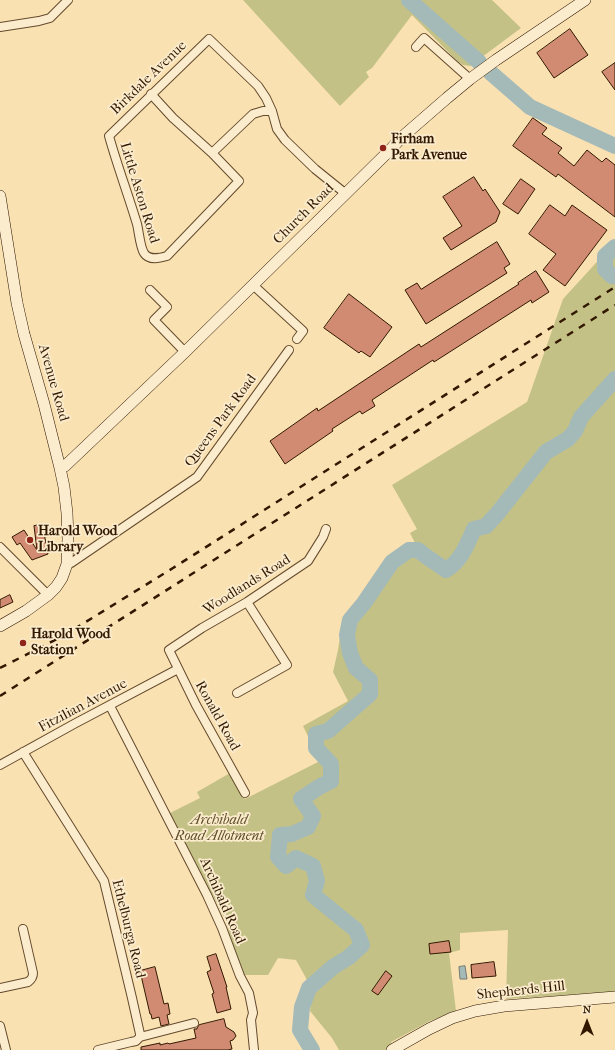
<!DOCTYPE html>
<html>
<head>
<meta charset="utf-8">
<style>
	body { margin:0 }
	#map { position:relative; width:615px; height:1050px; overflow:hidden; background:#f9e1b2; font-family:"IM FELL French Canon",serif }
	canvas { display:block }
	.north { position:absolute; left:567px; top:1002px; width:40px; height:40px; -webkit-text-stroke:3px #fbeccd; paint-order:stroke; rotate:0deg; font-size:11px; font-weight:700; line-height:16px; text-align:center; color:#321800 }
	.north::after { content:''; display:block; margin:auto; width:14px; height:18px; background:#321800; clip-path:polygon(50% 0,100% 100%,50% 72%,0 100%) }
</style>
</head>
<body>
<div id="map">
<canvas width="615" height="1050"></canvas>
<div class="north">N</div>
</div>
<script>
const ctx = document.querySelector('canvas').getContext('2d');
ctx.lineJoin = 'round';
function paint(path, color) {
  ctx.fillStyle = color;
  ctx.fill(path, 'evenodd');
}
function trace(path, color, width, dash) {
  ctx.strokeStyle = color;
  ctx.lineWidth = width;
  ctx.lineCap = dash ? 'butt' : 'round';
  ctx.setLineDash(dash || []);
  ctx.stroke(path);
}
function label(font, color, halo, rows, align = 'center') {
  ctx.font = font + ' "IM FELL French Canon",serif';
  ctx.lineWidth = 3.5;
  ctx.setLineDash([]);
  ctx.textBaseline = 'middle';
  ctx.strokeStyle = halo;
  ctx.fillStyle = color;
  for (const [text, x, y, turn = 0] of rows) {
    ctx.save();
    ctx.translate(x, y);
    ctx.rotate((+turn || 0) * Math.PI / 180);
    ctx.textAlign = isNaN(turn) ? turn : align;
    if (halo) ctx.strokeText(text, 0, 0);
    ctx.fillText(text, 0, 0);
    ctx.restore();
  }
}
paint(new Path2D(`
	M243,0H492L521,28L470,66L463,65L457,61L412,15L372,68L366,72L369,77L340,106Z
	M615,242V992L506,999L508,930L460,933V950L449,953L456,1011L430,1021L391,1042L393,1050H339L332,1038L310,1011L312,993L306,978L296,960L278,958L268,975H241L233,955L227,923L170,813L200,798L197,792L230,773L245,799L320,761L303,726L348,701L333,672L338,650L343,617L393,557L405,547L415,543L410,533L417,529L392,485L527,402L563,299Z`), '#c4c187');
const water = new Path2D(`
	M465,966L467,979H460L459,967Z`);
paint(water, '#a4bab8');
trace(water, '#76796e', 1);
trace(new Path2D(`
	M409,0L479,62
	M491,73L530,107L615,146
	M612,276L605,269V256L615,247
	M312,1050L300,1030L302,1007L309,988L333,967L349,957L362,945L356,930L313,895L317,881L313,866L296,858L286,866L278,857L280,835L292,834L308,827L313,816L301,799L319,787L331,781V764L316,748V734L328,731L370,694V680L356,668L350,653L347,635L350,620L364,603L392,562L409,550H418L427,557L446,570C461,561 467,545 474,529L486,526L497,514L546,452L568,439L575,431L581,417L615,379`), '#a4bab8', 16);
const building = new Path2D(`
	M570,29L588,55L554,78L537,53Z
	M615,63V90L602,72Z
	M533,118L547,128L542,134L562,148L558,153L574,166L587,150L602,162L606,158L615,165V217L558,174L556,177L513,146Z
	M474,177L483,191L485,189L500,212L496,222L451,250L443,238L462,226L443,197Z
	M521,179L535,189L518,214L503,204Z
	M550,205L565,216L572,205L607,230L565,286L543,270L556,254L529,234Z
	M497,242L510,264L504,268L507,273L426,324L405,290L417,283L421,289Z
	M536,271L549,292L532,303L531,300L434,362L433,360L372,400L375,406L362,414L360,411L332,429L333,431L285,464L270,441L317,408L318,411L419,344L421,347L519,284L518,283Z
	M349,294L392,327L370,357L361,351L359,353L324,328Z
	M46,524L48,533H44L48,554L32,560L20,543L17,545L12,537L24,530L37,550L34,526Z
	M10,595L13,602L0,608V600Z
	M449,941L451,952L430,954L429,944Z
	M216,954L227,987H226L231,1009L217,1013L212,994L214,993L207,972L211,970L207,957Z
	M494,962L496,976L472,978L471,965Z
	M155,967L164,1004L168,1003L170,1014L167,1015L169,1024L161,1026L159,1017L152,1019L151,1014H150L140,971Z
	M386,971L392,976L378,995L372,991Z
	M224,1019L226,1027L234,1032L236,1036L233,1040L230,1041L232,1049L228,1050H141V1047L160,1043V1045L168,1043L169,1044L196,1038L194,1029H197V1028L199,1025Z`);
paint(building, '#d28b73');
trace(building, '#321800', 1);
const street = new Path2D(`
	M0,27L39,21L50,18L68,0
	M416,47L424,38L470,79
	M151,94L173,118L212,153L253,114L263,111H272
	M212,153L239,181L167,256C160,258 149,261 144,253C140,247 139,232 137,224C128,194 117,165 109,136L209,39L258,86L266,98L272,111L277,129L285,140L315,169L346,194
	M253,285L303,331L297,339
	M150,290L167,307L154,320L185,352
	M0,547L48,595
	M67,564L71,563L197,477L289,350
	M237,693L287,665L247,602
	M110,706L207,895L222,928L240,976L249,993L253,1013L251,1020L254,1050
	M23,752L104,881L132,998L140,1034V1037
	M0,765L74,724L178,669
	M245,793L196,705L169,650L202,628L247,602L308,561L323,537L326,529
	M0,988L28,982C32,979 33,977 33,973L23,929
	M0,1026L6,1050
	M98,1050L131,1042L136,1041L140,1037L194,1023`);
const secondary = new Path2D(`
	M0,196L17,303L24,334L44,404L60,468L64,487L67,513L68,539L67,564L62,578L56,587L48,595L26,611L0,626
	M60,468L65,466L185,352L390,150L401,138L447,98L470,79L496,60L585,0
	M392,1050L429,1029L452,1018L475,1011L504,1006L615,997`);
trace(street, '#644a2c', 10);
trace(secondary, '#321800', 12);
trace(street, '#fbeccd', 8);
trace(secondary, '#fbeccd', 11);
trace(new Path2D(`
	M0,668L63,636L173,568L615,287
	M0,696L615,305`), '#321800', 2.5, [7, 7]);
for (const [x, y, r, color] of [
	[383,148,4,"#8f2418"],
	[30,540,4,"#8f2418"],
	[23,643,4,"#8f2418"]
]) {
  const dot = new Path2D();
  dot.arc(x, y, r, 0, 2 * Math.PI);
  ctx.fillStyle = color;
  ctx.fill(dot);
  trace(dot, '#fbeccd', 1.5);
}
label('14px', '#321800', '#fbeccd', [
	["Birkdale Avenue",149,78,-44],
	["Little Aston Road",139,193,73],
	["Church Road",304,214,-45],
	["Avenue Road",53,383,74],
	["Queens Park Road",221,421,-54],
	["Woodlands Road",247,585,-32],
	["Fitzilian Avenue",83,706,-28],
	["Ronald Road",217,716,61],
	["Archibald Road",222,901,66],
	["Ethelburga Road",128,929,76],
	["Shepherds Hill",521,991,-6]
]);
label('bold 14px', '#321800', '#fbeccd', [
	["Firham",391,140],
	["Park Avenue",391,156],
	["Harold Wood",38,532],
	["Library",38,548],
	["Harold Wood",31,635],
	["Station",31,651]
], 'left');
label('italic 14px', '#5e4b28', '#fbeccd', [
	["Archibald",219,821],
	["Road Allotment",219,837]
]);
</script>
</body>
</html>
